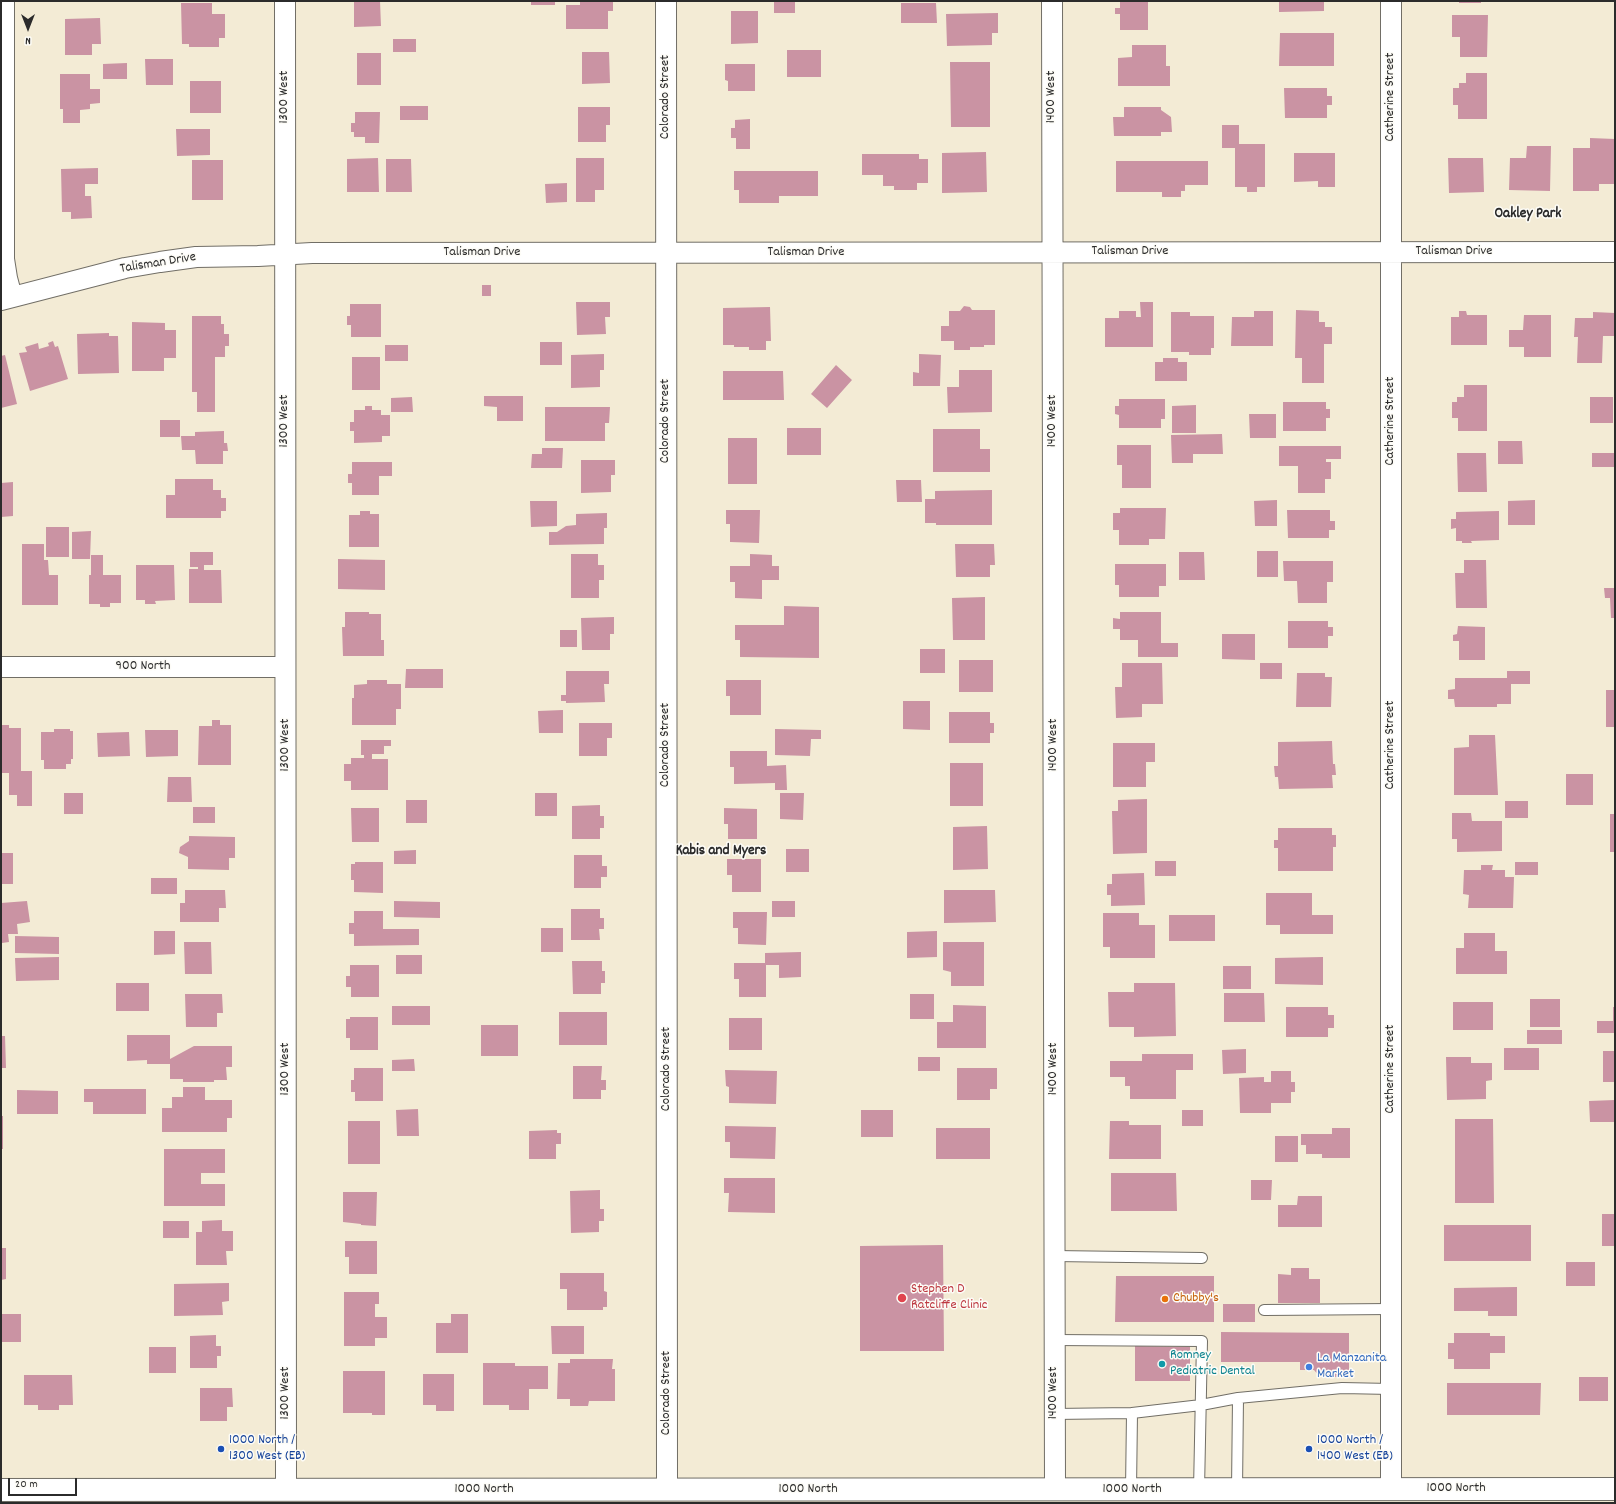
<!DOCTYPE html>
<html>
<head>
<meta charset="utf-8">
<style>
	body { margin:0 }
	#map { position:relative; width:1616px; height:1504px; overflow:hidden; background:#f3ebd5; font-family:Dekko,sans-serif }
	canvas { display:block }
	.frame { position:absolute; inset:0; border:2px solid #2b2b2b; pointer-events:none }
	.north { position:absolute; left:8px; top:8px; width:40px; height:40px; -webkit-text-stroke:3px #fdfcf7; paint-order:stroke; rotate:180deg; font-size:11px; font-weight:700; line-height:16px; text-align:center; color:#2b2b2b }
	.north::after { content:''; display:block; margin:auto; width:14px; height:18px; background:#2b2b2b; clip-path:polygon(50% 0,100% 100%,50% 72%,0 100%) }
	.scale { position:absolute; left:8px; top:1478px; width:69px; height:18px; box-sizing:border-box; border:2px solid #2b2b2b; border-top:0; padding-left:5px; font-size:12px; line-height:14px; white-space:nowrap; color:#2b2b2b; -webkit-text-stroke:3px #fdfcf7; paint-order:stroke }
</style>
</head>
<body>
<div id="map">
<canvas width="1616" height="1504"></canvas>
<div class="frame"></div>
<div class="north">N</div>
<div class="scale">20 m</div>
</div>
<script>
const ctx = document.querySelector('canvas').getContext('2d');
ctx.lineJoin = 'round';
function paint(path, color) {
  ctx.fillStyle = color;
  ctx.fill(path, 'evenodd');
}
function trace(path, color, width, dash) {
  ctx.strokeStyle = color;
  ctx.lineWidth = width;
  ctx.lineCap = dash ? 'butt' : 'round';
  ctx.setLineDash(dash || []);
  ctx.stroke(path);
}
function label(font, color, halo, rows, align = 'center') {
  ctx.font = font + ' Dekko,sans-serif';
  ctx.lineWidth = 3;
  ctx.setLineDash([]);
  ctx.textBaseline = 'middle';
  ctx.strokeStyle = halo;
  ctx.fillStyle = color;
  for (const [text, x, y, turn = 0] of rows) {
    ctx.save();
    ctx.translate(x, y);
    ctx.rotate((+turn || 0) * Math.PI / 180);
    ctx.textAlign = isNaN(turn) ? turn : align;
    if (halo) ctx.strokeText(text, 0, 0);
    ctx.fillText(text, 0, 0);
    ctx.restore();
  }
}
paint(new Path2D(`
	M354,1H380L381,26L354,27Z
	M531,1H555V5H531Z
	M580,1H613V11H608V29H566V5H580Z
	M774,1H795V13H774Z
	M1120,1H1148V30H1120V14H1115V8H1120Z
	M1279,1H1324V11L1279,12Z
	M1459,1H1481V3H1459Z
	M181,3H212V14H225V38H219V47H189V44H182Z
	M901,3H936L937,23H901Z
	M731,11H758V43L731,44Z
	M998,13V33H992V45L947,46L946,14Z
	M1452,15H1488L1487,57H1460V37H1452Z
	M100,18L101,44H92V55H65V19Z
	M1280,33H1334V66H1279Z
	M393,39H416V52H393Z
	M1132,45H1166V66H1170V86H1118V58L1132,57Z
	M787,50H821V77H787Z
	M582,52H609L610,83L582,84Z
	M357,53H381V85H357Z
	M145,59H173V85H146Z
	M950,62H990V127H951Z
	M127,63V79H103V64Z
	M725,64H755V91H728V81L725,80Z
	M1466,73H1487V119H1458V105H1453V88H1459V83H1466Z
	M60,74H90V89H100V103L90,104V109L80,110V123H63V109H60Z
	M190,81H221V113H190Z
	M1284,88H1327V96H1332V105H1327V118H1285Z
	M400,106H428V120H400Z
	M578,107H610V125H606V142H578Z
	M1124,107H1161V110L1171,117L1172,132H1161V136H1114L1113,117H1124Z
	M355,112H380L379,143H365V137H354V132H351V123H355Z
	M750,119V149H736V138H731V128H735V120Z
	M1222,125H1239V144H1265V187H1257V192H1247V187H1235V148H1222Z
	M176,129H210V155L177,156Z
	M1590,138L1615,139V184H1599V191H1573V148H1590Z
	M1527,146H1551L1550,191L1509,190L1510,158H1526Z
	M986,152L987,192L942,193V153Z
	M1294,153H1335V187H1318V181L1294,182Z
	M862,154H919V159H928V183H917V190H894V186H883V175H862Z
	M378,158L379,192H347V159Z
	M576,158H604V190H595V202H576Z
	M1448,158H1483L1484,192L1449,193Z
	M386,159H411L412,192H386Z
	M192,160H223V200H192Z
	M1116,161H1208V185H1185V191H1181V197H1162V192H1116Z
	M98,168V184H85V196H91L92,218L71,219V212H62L61,169Z
	M734,171H818V196H779V203H739V190H734Z
	M567,183V202L546,203L545,184Z
	M482,285H491V296H482Z
	M576,302H610V317H605L606,334L577,335Z
	M1140,302H1153V347H1105V318H1119V311H1136V317H1141Z
	M350,304H381V337H351V325H347V316H350Z
	M964,306L970,307L972,310H995V345H984V347H970V350H954V341H941V326H949V311H960Z
	M770,307L771,341H766V350H749V347H734V345H723V308Z
	M1296,310L1319,311V322H1325V327H1332V344H1324V383H1302V358H1295Z
	M1254,311H1273V346H1231L1232,317H1254Z
	M1459,311H1466L1467,315H1487V345H1451V317H1459Z
	M1171,312H1190V316H1214V348H1211V355H1189V352H1171Z
	M1593,312L1615,313V336H1603L1602,363H1577L1578,337H1574L1575,318H1593Z
	M1524,315H1551V357H1524V347H1509V330H1523Z
	M192,316H221V324H224V334H229V346H225V357H215V412H197V392H192Z
	M132,322L165,323V330H176V358H164V371H132Z
	M109,333V336H118L119,373L78,374L77,334Z
	M53,341L55,347L58,346L68,379L30,391L19,353L27,352L25,347L38,343L39,349L49,346L48,343Z
	M540,342H562V365H540Z
	M385,345H408V361H385Z
	M604,354V370H600V387L571,388V355Z
	M919,354L941,355L940,386H913V372L919,373Z
	M5,355L17,404L1,408V356Z
	M352,357H380V390H352Z
	M1163,358H1178V362H1187V381H1155V362H1163Z
	M836,365L852,380L827,408L811,394Z
	M959,370H992V412L948,413L947,387H959Z
	M723,371H783L784,400H723Z
	M1464,385H1487V431H1458V418H1452V402H1457V397H1464Z
	M484,396H523V421H497V407L484,406Z
	M412,397L413,412H391V398Z
	M1590,397H1613V423H1590Z
	M1119,399H1165V419H1161V428H1119V415L1115,414V406H1119Z
	M1283,402H1326V409H1330V418H1326V431H1283Z
	M1196,405V433H1172V406Z
	M365,406H372V410H381V415H390V436H382V442L354,443V431H350V422H354V410H365Z
	M545,407H610L609,423H605V441H545Z
	M1249,414H1276V438H1250Z
	M160,420H180V437H160Z
	M787,428H821V455H787Z
	M933,429H980V449H990V472H933Z
	M224,431V443H227L228,451H223V464H196L195,450H182L181,436H195V432Z
	M1222,434L1223,454H1193V463H1172L1171,435Z
	M728,438H757V484H728Z
	M1498,441H1522L1523,464H1498Z
	M1117,445H1151V488H1122V465H1117Z
	M1279,446H1341V459H1326V462H1331V479H1325V493H1298V466H1279Z
	M542,448H563L562,468H531L532,454H542Z
	M1457,453H1486L1487,492H1458Z
	M1592,453H1615V467H1592Z
	M581,460H615V475H611V492L581,493Z
	M352,462H392V476H379V495H352V483H348V474H352Z
	M175,479H213V490H221V498H226V511H221V518H166V495H175Z
	M896,480H921L922,502H897Z
	M13,482V516L1,517V483Z
	M992,490V525H936V523H925V499H935V491Z
	M1277,500V526H1255L1254,501Z
	M1535,500V525H1508V501Z
	M530,501H557V526L531,527Z
	M1120,508H1166L1165,539H1149V545H1119V530H1113V513H1120Z
	M726,510H760L759,543L730,542V524H726Z
	M1287,510H1330V521H1335V530H1329V538H1288Z
	M360,511H370V514H379V547H349V515H360Z
	M1499,511V540L1471,541L1472,543H1462V541H1456V528L1451,529V519H1456V512Z
	M607,513V528H604V544L549,545V532H557L566,526L576,525V514Z
	M46,527H69V557H46Z
	M91,531L90,559H72V532Z
	M22,544H44V560H48L49,575H58V605H22Z
	M955,544H994L995,565H990V577H956Z
	M1257,551H1278V577H1257Z
	M190,552H213V565H204V570H221L222,603H189V569H198V567H190Z
	M1179,552H1204L1205,580H1179Z
	M571,554H598V565H604V580H599V598H571Z
	M750,554L772,555V566H779V580H762V599L735,598V582H730V566H750Z
	M91,555H103V575H121V603H110V607H100V604H89V575H91Z
	M338,559L385,560V590L338,589Z
	M1464,560H1486L1487,608H1456L1455,573H1464Z
	M1283,561H1333V582H1327V603H1298L1297,581H1284Z
	M1115,564H1166V586H1159V597H1119V585H1115Z
	M136,565H174L175,600L155,601L156,604H145V600H136Z
	M1604,588H1615V618H1611L1610,598H1605Z
	M985,597V640H953L952,598Z
	M784,606L819,607V658L740,657V640H735V625H784Z
	M345,612H369V614H381V640H384V656H343L342,627H345Z
	M1120,612H1161V643H1178V657H1138V640H1120V629H1113V618L1120,619Z
	M614,617V634H610V650H582L581,618Z
	M1288,621H1328V627H1333V636H1328V648H1288Z
	M1458,626L1485,627V660H1459V641H1453V635L1457,634Z
	M560,630H577V647H560Z
	M1222,634H1255V660L1222,659Z
	M920,649H945V673H920Z
	M959,660H993V692H959Z
	M1122,663H1162L1163,704H1142V717L1116,718L1115,687H1122Z
	M1260,663H1282V679H1260Z
	M406,669H443V688H405Z
	M566,671H609V684H604L605,702L566,703V701H561V695H566Z
	M1507,671H1530V684H1511V704H1497V707H1455L1454,699H1448V690L1455,689V678H1507Z
	M1297,673H1325V677H1332L1331,707H1296Z
	M367,680H387V684H401V709H396V725H352V698H354V685L367,684Z
	M726,680H761V715H730V696H726Z
	M1606,690H1615V727H1606Z
	M903,701H930V730L903,729Z
	M563,710V733H539L538,711Z
	M949,712H990V723H994V733H990V743H949Z
	M212,720H220V725H231V765H198L199,726H212Z
	M579,723H612V738H607V756H579Z
	M1,725H9V728H21V771H32V806H17V795H9V773H1Z
	M54,729H70V731H73V759H71V764H66V769H44V760H41V732H54Z
	M775,729L821,730V739H811L810,756L775,755Z
	M145,730H178V756L146,757Z
	M129,732L130,756L98,757L97,733Z
	M1469,735H1495L1498,795H1454V748L1469,747Z
	M361,740H391V746H384V754H372V759H388V790H351V781H344V764H351V758H364V755H361Z
	M1332,741L1333,764H1335L1336,775H1332L1333,788L1279,789L1278,777H1275L1274,766H1278V742Z
	M1113,743H1155V762H1146V787H1113Z
	M730,751H767V766L786,765L787,790H775V783L734,784V767H730Z
	M950,763H983V806H950Z
	M1566,774H1593V805H1566Z
	M168,777H191L192,802H167Z
	M64,793H83V814H64Z
	M535,793H557V816H535Z
	M780,793H804L803,820L780,819Z
	M1147,799V853L1113,854L1112,811H1118V800Z
	M406,800H427V823H406Z
	M1505,801H1528V818H1505Z
	M600,805V816H604V828H600V839H572V806Z
	M193,807H215V823H193Z
	M351,808H379V842H352Z
	M724,808L757,809V839H728V824H724Z
	M1452,813H1471L1472,821H1502V851L1457,852V839H1452Z
	M1610,814H1615V852H1610Z
	M987,826L988,869L953,870V827Z
	M1278,828H1332V835H1336V847H1333V871H1278V848H1274V840H1278Z
	M189,836L235,837V858H229V870L188,869V857L179,853L180,847L189,841Z
	M786,849H809V872H786Z
	M416,850V864H394V851Z
	M1,853H13V884H1Z
	M574,855H602V866H607V877H601V888H574Z
	M727,859H761V892H732V875H727Z
	M1155,861H1176V876H1155Z
	M355,862H383V893L354,892V880H351V864H355Z
	M1515,862H1538V875H1515Z
	M1481,865H1493L1492,870H1505V877H1514L1513,908H1468L1469,895L1463,894L1464,870H1481Z
	M1144,873L1145,905L1111,906V895H1107V884H1112V874Z
	M151,878H177V894H151Z
	M185,890H225L226,908H219V922H180V903H185Z
	M944,890H995L996,922L944,923Z
	M1266,893H1312V915H1333V934H1280V925H1266Z
	M27,901L30,922L17,924L18,934H8L9,942L2,943L1,903Z
	M394,901L440,902V918L394,917Z
	M772,901H795V917H772Z
	M571,909H600V918H604V929H599L600,940H571Z
	M354,911H383V929H419V945L354,946V934H349V923H354Z
	M733,912H767L766,945L738,944V928H733Z
	M1103,913H1139V925H1155V958H1110V947H1103Z
	M1169,915H1215V941H1169Z
	M541,928H563V952H541Z
	M154,931H175V954L154,955Z
	M937,931V957L907,958V932Z
	M1464,933H1495V951H1507V974H1456V948H1464Z
	M15,936L59,937V954L15,953Z
	M184,942H211L212,974H185Z
	M943,942H984V986H951V972L943,970Z
	M801,952V977L779,978V965H766V997H739V979H734V963H765V953Z
	M396,955H422V974H396Z
	M59,957V980L16,981L15,958Z
	M1323,957V985L1275,984V958Z
	M572,961H602V971H605V983H601V994H573Z
	M350,965H379V997H351V987H346V976H350Z
	M1223,966H1251V989H1223Z
	M116,983H149V1011H116Z
	M1134,983H1175L1176,1036L1134,1037V1027H1109L1108,992H1134Z
	M1224,993H1264L1265,1022H1224Z
	M185,994H222L223,1013H217V1027H186Z
	M910,994H934V1019H910Z
	M1530,999H1560V1027H1530Z
	M1453,1002H1493V1030H1453Z
	M953,1005L986,1006V1048H937V1022H953Z
	M392,1006H430V1025H392Z
	M1286,1007H1328V1015H1334V1028H1328V1037H1286Z
	M1613,1007H1615V1033H1597V1021H1613Z
	M559,1012H607V1045H559Z
	M350,1017H378V1050H350V1038H346V1019H350Z
	M729,1018H762V1050H729Z
	M481,1025H518V1056H481Z
	M1527,1030H1562V1044H1527Z
	M127,1035H170V1059L194,1046H232V1067H226L227,1080H214V1082H183V1079H170V1064H147V1060L127,1061Z
	M1,1036H5L6,1068H1Z
	M1504,1048H1539V1070H1504Z
	M1246,1049V1073L1223,1074L1222,1050Z
	M1603,1051H1615V1082H1603Z
	M1142,1054H1193V1070H1176V1099H1130V1086H1125V1077H1110V1061H1142Z
	M918,1057H940V1071H918Z
	M1446,1057H1471V1063H1492V1080L1486,1081V1099L1447,1100Z
	M414,1059L415,1071H392V1060Z
	M573,1066H602L601,1080H606V1090H601V1099H573Z
	M354,1068H383V1101H355V1092H351V1080H354Z
	M957,1068H997V1089H990V1100H957Z
	M725,1070L777,1071L776,1104L729,1103V1087L726,1086Z
	M1271,1071H1291V1082H1295V1092H1291V1103H1271V1113H1240L1239,1078L1264,1077V1082H1271Z
	M183,1087H205V1100H232V1118H227V1132H162V1108H172V1097H183Z
	M84,1089H146V1114H93V1102H84Z
	M17,1090L58,1091V1114H17Z
	M1615,1100V1122H1590L1589,1101Z
	M418,1109L419,1136H397L396,1110Z
	M861,1110H893V1137H861Z
	M1182,1110H1203V1126H1182Z
	M1,1116H3V1149H1Z
	M1455,1119H1493L1494,1203H1455Z
	M348,1121H380V1164H348Z
	M1110,1121H1129V1125H1161V1159H1109Z
	M725,1126L776,1127L775,1159L730,1158V1142H725Z
	M936,1128H990V1159H936Z
	M1332,1128H1350V1158H1322V1154H1306V1145H1301V1134H1332Z
	M557,1130V1133H561V1144H556V1159H529V1131Z
	M1275,1136H1298V1162H1275Z
	M164,1149H225V1173H201V1184H225V1206H164Z
	M1111,1173H1176L1177,1211H1111Z
	M724,1178H775V1213L728,1212L729,1193H724Z
	M1251,1180H1272L1271,1200H1251Z
	M600,1190V1209H604V1221H599V1232L571,1233L570,1191Z
	M343,1192H377L376,1226L361,1225V1224L343,1222Z
	M1298,1196H1322V1227H1278V1205H1297Z
	M1602,1214H1615V1246H1602Z
	M222,1220V1231H233V1251H226L227,1265H196V1232H202V1221Z
	M163,1221H189V1238H163Z
	M1444,1225H1531V1261H1444Z
	M345,1241H377V1274H349V1257H345Z
	M943,1245L944,1351H860V1246Z
	M1,1248H6V1279L1,1280Z
	M1566,1262H1595V1286H1566Z
	M1291,1268H1309V1279H1320V1303H1278V1274L1291,1275Z
	M560,1273H604V1291L607,1292V1307H603V1310H567V1289H560Z
	M1116,1276H1214V1322H1115Z
	M229,1283V1301L222,1302L223,1315L174,1316V1284Z
	M1517,1287V1316H1488V1311H1454V1288Z
	M344,1292H379V1304H375V1317H387V1338H375V1346H344Z
	M1223,1304H1255V1322H1223Z
	M1,1314H21V1342H1Z
	M451,1314H468V1353H436V1323H451Z
	M551,1326H584V1354H552Z
	M1221,1332L1349,1333V1377H1320L1314,1370H1300V1362H1221Z
	M1454,1333H1490V1336H1505V1353H1490V1369H1454V1359H1448V1343H1454Z
	M216,1335V1346H221V1356H217V1368H190V1336Z
	M1135,1346L1190,1347V1381H1135Z
	M149,1347H176V1373H149Z
	M570,1359H613L612,1369H615V1401H589L588,1406H570V1399H557L558,1363H570Z
	M483,1363H515V1366H548V1389H529V1410H509V1405H483Z
	M343,1371H385V1415H372V1413H343Z
	M423,1374H454V1411H436V1405H423Z
	M24,1375H72L73,1405H59V1410H38V1405H24Z
	M1579,1377H1608V1401H1579Z
	M1447,1383H1541L1540,1415H1447Z
	M200,1388H232L233,1407H227V1421H200Z`), '#ca93a3');
const lane = new Path2D(`
	M1054,1256L1202,1258
	M1264,1310L1391,1309
	M1054,1340L1202,1341L1199,1490
	M1054,1414L1132,1413
	M1131,1490L1132,1413L1201,1405L1238,1398
	M1237,1490L1238,1398L1342,1388L1391,1389`);
const street = new Path2D(`
	M4,1V259L7,278L12,297
	M285,1L286,1490
	M666,1L667,1490
	M1052,1L1055,1490
	M1391,1V1489
	M1,300L125,268L160,262L196,257L258,256L312,253L1615,252
	M1,667H285`);
const secondary = new Path2D(`
	M1,1490L1615,1489`);
trace(lane, '#716e66', 12);
trace(street, '#716e66', 22);
trace(secondary, '#716e66', 24);
trace(lane, '#fff', 10);
trace(street, '#fff', 20);
trace(secondary, '#fff', 22);
for (const [x, y, r, color] of [
	[902,1298,5,"#e0444e"],
	[1165,1299,4,"#e8710a"],
	[1162,1364,4,"#0f9aa8"],
	[1309,1367,4,"#3f7fe0"],
	[221,1449,4,"#1a4fb4"],
	[1309,1449,4,"#1a4fb4"]
]) {
  const dot = new Path2D();
  dot.arc(x, y, r, 0, 2 * Math.PI);
  ctx.fillStyle = color;
  ctx.fill(dot);
  trace(dot, '#fdfcf7', 1.5);
}
label('14px', '#2b2b2b', '#fdfcf7', [
	["1300 West",285,97,-90],
	["Colorado Street",666,97,-90],
	["1400 West",1052,97,-90],
	["Catherine Street",1391,97,-90],
	["Talisman Drive",1130,252],
	["Talisman Drive",1454,252],
	["Talisman Drive",482,253],
	["Talisman Drive",806,253],
	["Talisman Drive",158,264,-9],
	["1300 West",285,421,-90],
	["Colorado Street",666,421,-90],
	["1400 West",1053,421,-90],
	["Catherine Street",1391,421,-90],
	["900 North",143,667],
	["1300 West",286,745,-90],
	["Colorado Street",666,745,-90],
	["1400 West",1054,745,-90],
	["Catherine Street",1391,745,-90],
	["1300 West",286,1069,-90],
	["Colorado Street",667,1069,-90],
	["1400 West",1054,1069,-90],
	["Catherine Street",1391,1069,-90],
	["1300 West",286,1393,-90],
	["Colorado Street",667,1393,-90],
	["1400 West",1054,1393,-90],
	["1000 North",1456,1489],
	["1000 North",484,1490],
	["1000 North",808,1490],
	["1000 North",1132,1490]
]);
label('14px', '#be3a42', '#fdfcf7', [
	["Stephen D",911,1290],
	["Ratcliffe Clinic",911,1306]
], 'left');
label('14px', '#c56008', '#fdfcf7', [
	["Chubby's",1173,1299]
], 'left');
label('14px', '#0d838f', '#fdfcf7', [
	["Romney",1170,1356],
	["Pediatric Dental",1170,1372]
], 'left');
label('14px', '#366cbe', '#fdfcf7', [
	["La Manzanita",1317,1359],
	["Market",1317,1375]
], 'left');
label('14px', '#164399', '#fdfcf7', [
	["1000 North /",229,1441],
	["1300 West (EB)",229,1457],
	["1000 North /",1317,1441],
	["1400 West (EB)",1317,1457]
], 'left');
label('bold 15px', '#2b2b2b', '#fdfcf7', [
	["Oakley Park",1528,215],
	["Kabis and Myers",721,852]
]);
</script>
</body>
</html>
